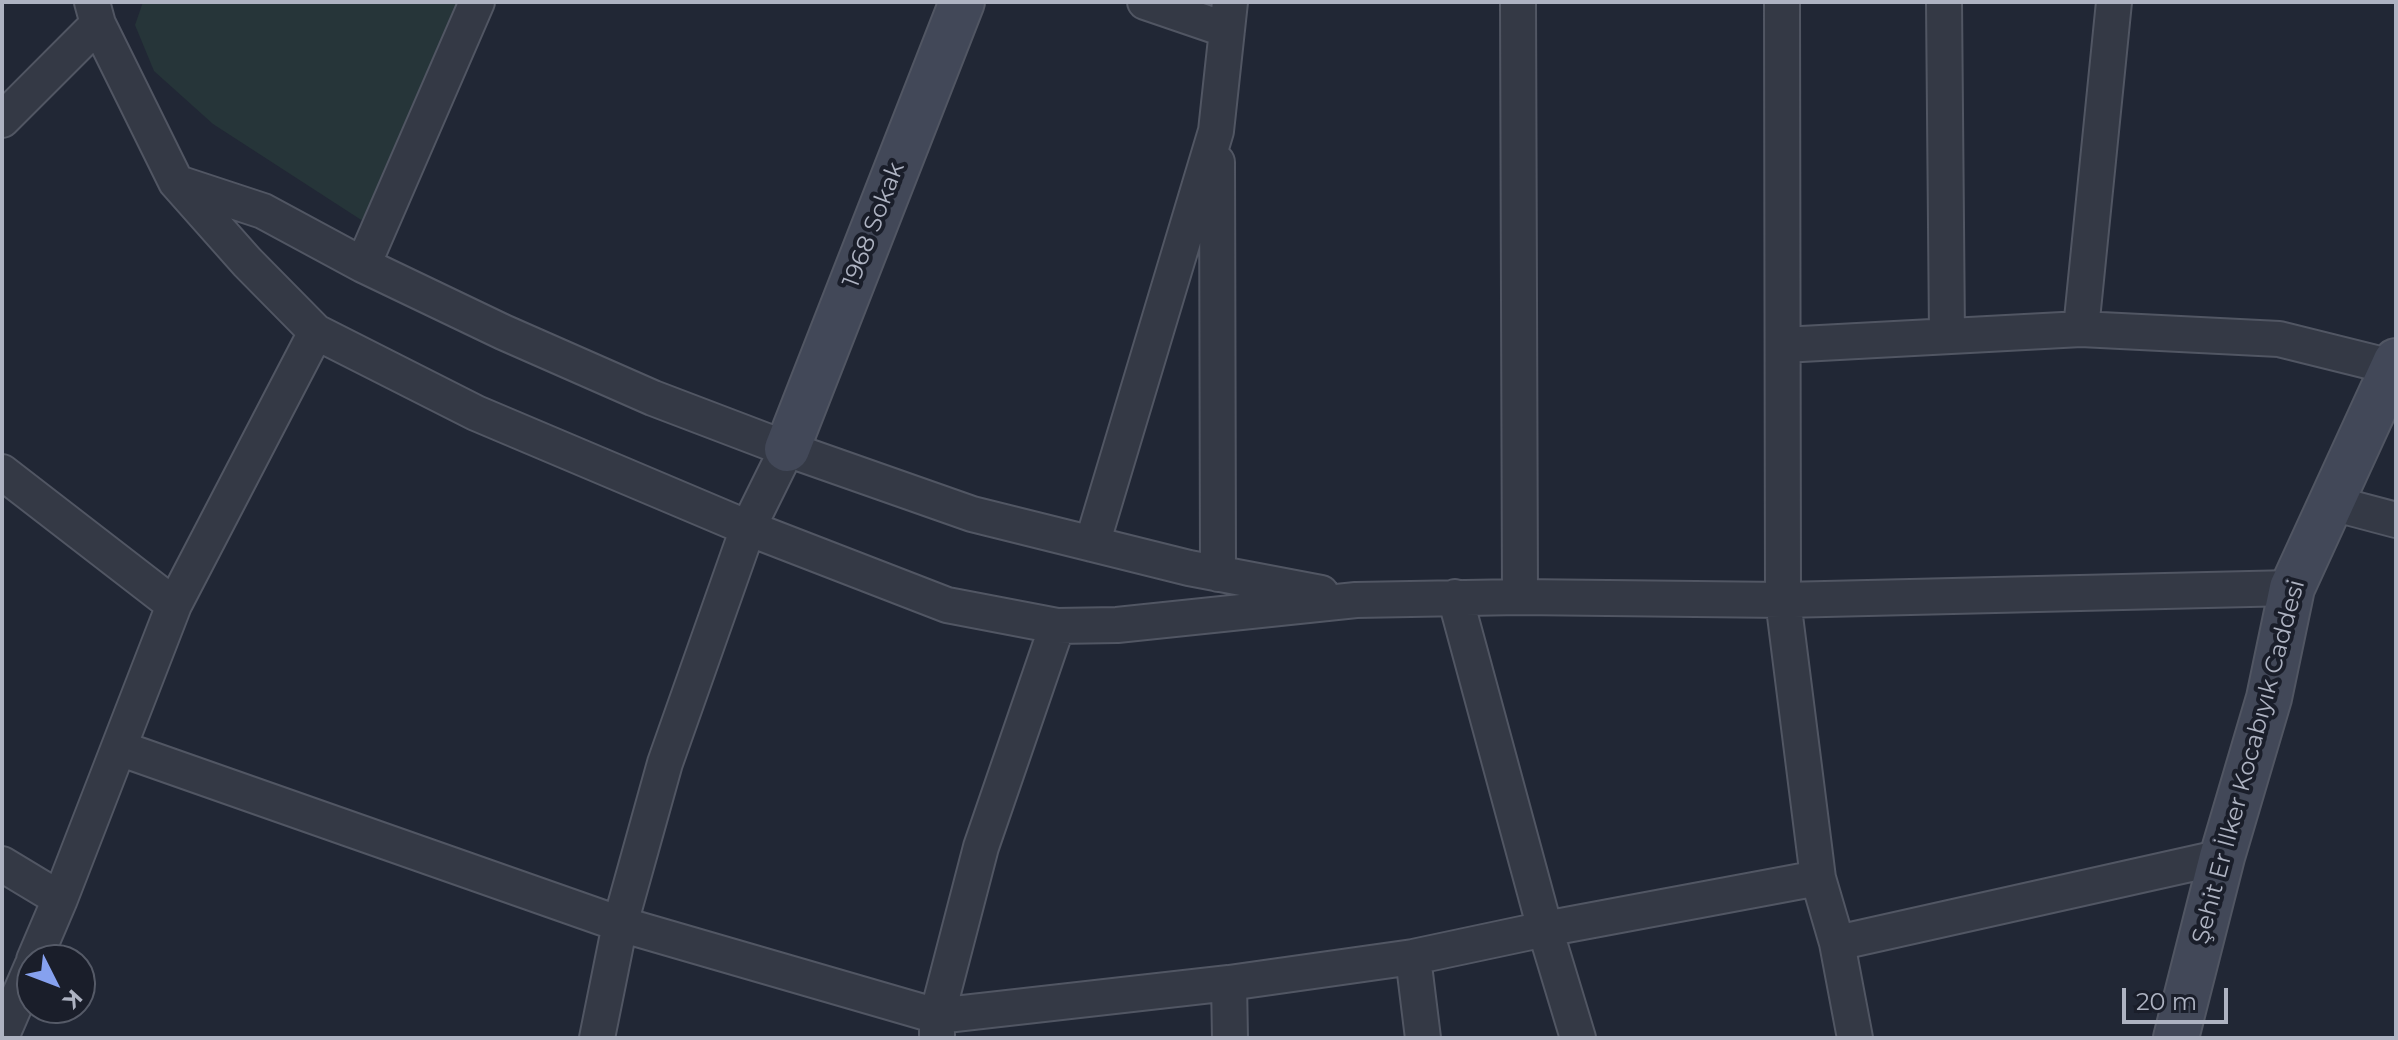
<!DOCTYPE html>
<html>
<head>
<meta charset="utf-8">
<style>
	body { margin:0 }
	#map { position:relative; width:2398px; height:1040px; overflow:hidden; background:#212735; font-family:Montserrat,sans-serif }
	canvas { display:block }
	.frame { position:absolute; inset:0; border:4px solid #aeb3c2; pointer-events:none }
	.north { position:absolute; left:16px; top:944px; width:80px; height:80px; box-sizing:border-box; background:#1a1e2a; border:2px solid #555a67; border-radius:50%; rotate:132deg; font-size:22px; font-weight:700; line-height:32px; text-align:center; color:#aeb3c2 }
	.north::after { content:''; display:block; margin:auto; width:28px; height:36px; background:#86a1ef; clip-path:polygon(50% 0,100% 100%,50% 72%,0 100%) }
	.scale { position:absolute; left:2122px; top:988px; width:106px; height:36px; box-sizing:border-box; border:4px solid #aeb3c2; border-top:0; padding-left:10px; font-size:24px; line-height:28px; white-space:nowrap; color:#aeb3c2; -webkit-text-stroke:6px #1a1e2a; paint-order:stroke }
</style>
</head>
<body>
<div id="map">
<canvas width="2398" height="1040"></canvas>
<div class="frame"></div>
<div class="north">K</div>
<div class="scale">20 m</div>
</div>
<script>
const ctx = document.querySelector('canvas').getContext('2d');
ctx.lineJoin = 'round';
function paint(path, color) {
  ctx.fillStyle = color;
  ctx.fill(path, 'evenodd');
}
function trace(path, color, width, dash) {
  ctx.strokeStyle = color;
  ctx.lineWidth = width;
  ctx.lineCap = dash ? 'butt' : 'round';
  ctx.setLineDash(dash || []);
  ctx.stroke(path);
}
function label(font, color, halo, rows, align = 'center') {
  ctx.font = font + ' Montserrat,sans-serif';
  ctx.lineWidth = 8;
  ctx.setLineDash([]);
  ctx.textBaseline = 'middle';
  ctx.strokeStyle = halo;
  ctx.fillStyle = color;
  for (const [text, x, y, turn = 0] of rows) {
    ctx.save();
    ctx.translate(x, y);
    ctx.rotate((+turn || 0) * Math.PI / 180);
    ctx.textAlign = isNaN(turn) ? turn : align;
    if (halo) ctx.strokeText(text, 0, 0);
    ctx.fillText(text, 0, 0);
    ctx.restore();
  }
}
paint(new Path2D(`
	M143,2H461L369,225L213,124L154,71L135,25Z`), '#263539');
const street = new Path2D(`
	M92,2L98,24L176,182L247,262L316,332L476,413L748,528L947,605L1057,626L1117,625L1356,600L1520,597L1783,600L2292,588
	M1145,2L1227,30
	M1518,2L1520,597
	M1782,2L1783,600L1818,878L1837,943L1855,1038
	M1944,2L1947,335
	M2,120L98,24
	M1217,162L1218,574
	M178,183L263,211L363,265L503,332L653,398L787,449L972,514L1189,568L1321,593
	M363,265L477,2
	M2081,329L2114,2
	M1783,345L2081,329L2279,339L2396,368
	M2,472L174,605
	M2332,503L2396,520
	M1092,544L1216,131L1230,2
	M1455,597L1545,929L1578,1038
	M119,748L620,924L937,1016L1229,983L1413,957L1545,929L1818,878
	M2,864L60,899
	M1837,943L2222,857
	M1413,957L1423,1038
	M34,960L60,899L174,605L316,332
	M1229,983L1230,1038
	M2,1035L32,966
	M937,1035V1016L981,847L1057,626
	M597,1038L620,924L665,763L748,528L787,449`);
const secondary = new Path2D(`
	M787,449L962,2
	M2176,1038L2222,857L2269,698L2292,588L2396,361`);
trace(street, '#515663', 38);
trace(secondary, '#515663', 48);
trace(street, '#343945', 34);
trace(secondary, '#424858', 44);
label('24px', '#aeb3c2', '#1a1e2a', [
	["1968 Sokak",874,225,-69],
	["Şehit Er İlker Kocabıyık Caddesi",2249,762,-75]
]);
</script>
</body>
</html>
